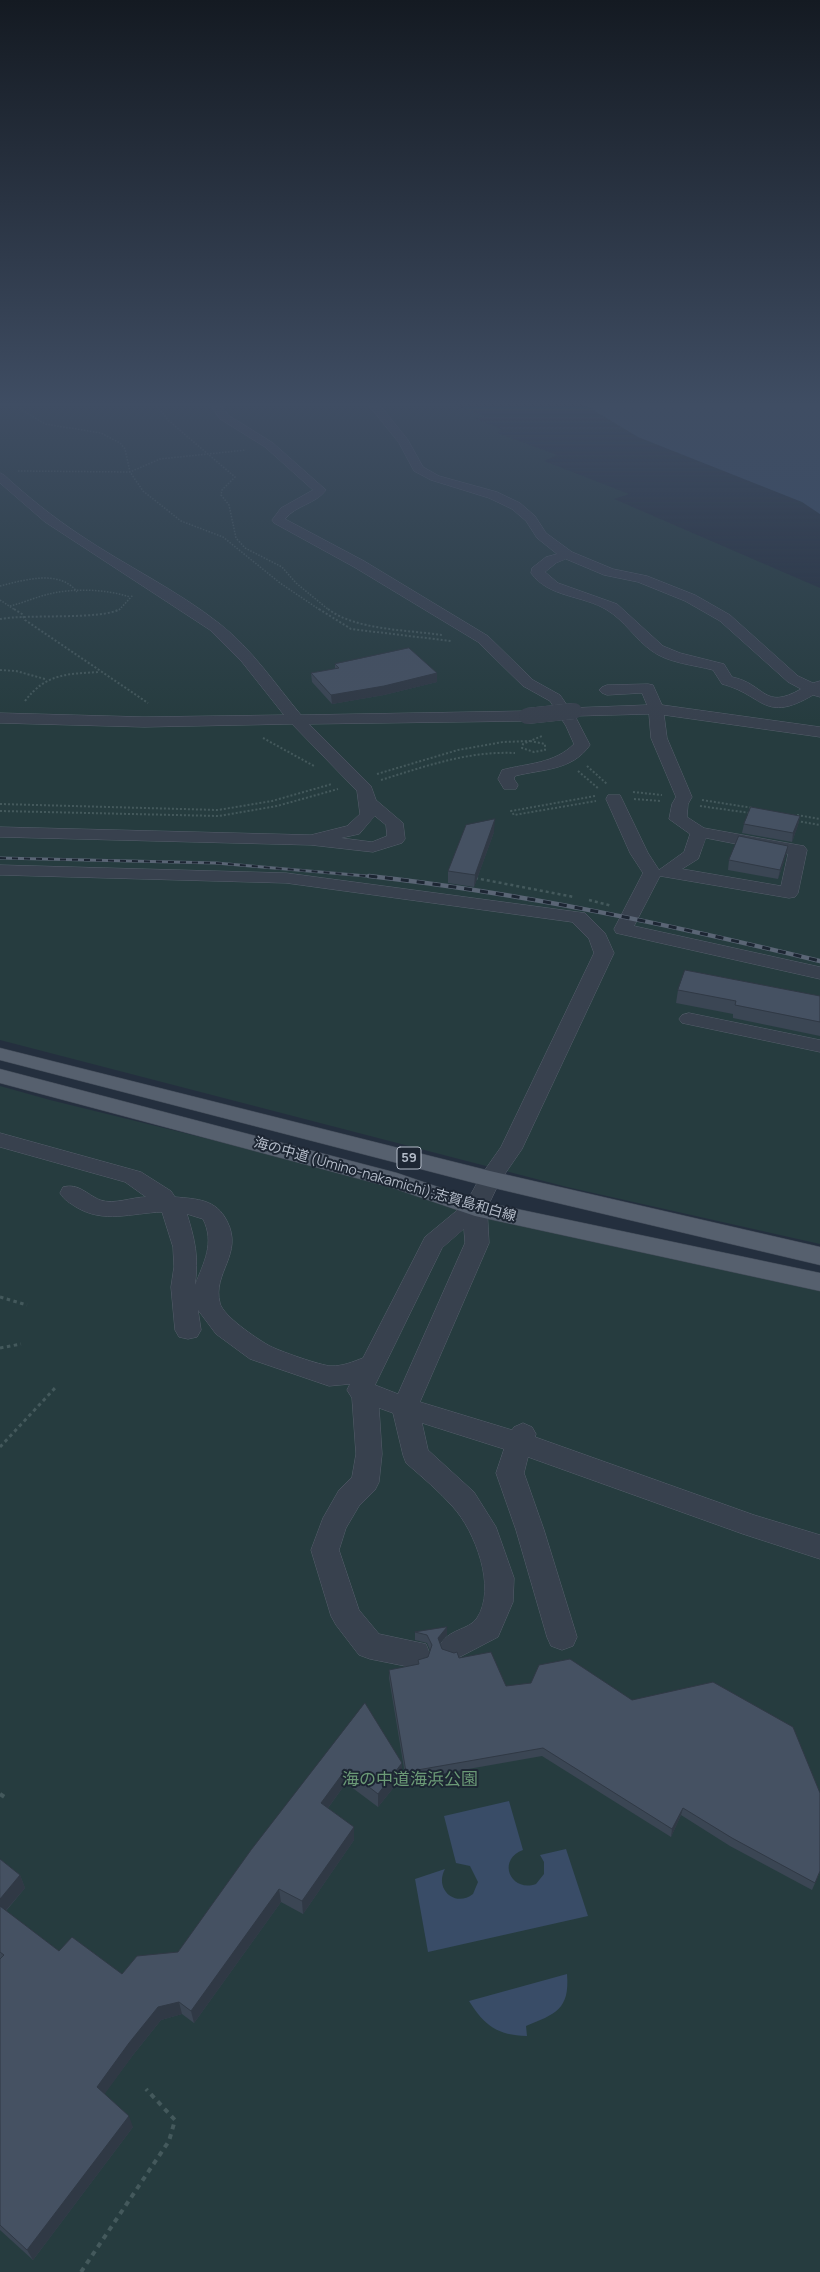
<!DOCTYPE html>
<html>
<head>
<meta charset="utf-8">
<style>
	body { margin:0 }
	canvas { display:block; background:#242f3e }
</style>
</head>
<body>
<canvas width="820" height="2272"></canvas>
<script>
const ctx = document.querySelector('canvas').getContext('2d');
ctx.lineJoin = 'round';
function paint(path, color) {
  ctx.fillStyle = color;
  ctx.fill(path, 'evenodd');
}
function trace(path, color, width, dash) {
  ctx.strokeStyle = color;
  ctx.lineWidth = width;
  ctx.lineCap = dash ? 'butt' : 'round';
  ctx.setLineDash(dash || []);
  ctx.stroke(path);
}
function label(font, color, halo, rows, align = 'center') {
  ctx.font = font + ' Manrope,"Noto Sans JP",sans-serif';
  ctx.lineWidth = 4;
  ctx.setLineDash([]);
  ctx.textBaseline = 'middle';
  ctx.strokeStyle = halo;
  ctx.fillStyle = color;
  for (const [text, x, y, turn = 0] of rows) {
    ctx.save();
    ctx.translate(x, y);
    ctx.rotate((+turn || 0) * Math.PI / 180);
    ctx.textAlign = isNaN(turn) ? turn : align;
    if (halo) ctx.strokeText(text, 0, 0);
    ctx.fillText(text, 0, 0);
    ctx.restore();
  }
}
paint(new Path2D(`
	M0,404H452L485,416L476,419L502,429L497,433L557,455L544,461L629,494L614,499L820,588V1244L567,1187L0,1040Z
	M0,1086L50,1100L820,1289V2272H0Z`), '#263c3f');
paint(new Path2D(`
	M583,404H820V514L802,502L638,437Z
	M509,1801L523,1850C496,1860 511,1893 536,1884L544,1874V1862L540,1855L566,1849L588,1916L428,1952L415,1879L445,1869C434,1889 455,1908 473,1894L478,1882L470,1866L456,1863L444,1816Z
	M567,1974C570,2010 555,2014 526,2026L527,2036C497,2035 485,2026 469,2001Z`), '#394c67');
const minor = new Path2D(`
	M210,404H221L228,415L273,443L326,490C316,504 296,505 285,519L364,561L488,636L533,680L560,695L569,708L647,705L642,693L607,695L602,693L599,690L602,687L607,685L648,684L653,685L662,705L820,727V737L664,715L667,738L692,797L688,804L687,817L704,828L798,845L804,846L807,850L798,893L795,897L789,898L660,876L634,926L820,967V979L616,933L614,929L643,873L630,853L606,799L608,795H620L622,799L648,853L659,870L684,852L690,834L669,819L672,804L676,797L651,738L649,714L575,716L590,745C572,771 542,769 515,776L514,779L518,785L516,789H504L498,779L502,770C528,763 554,764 574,744L566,726L550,701L523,686L478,642L354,567L274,523L272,520L281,508L313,490L265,447L220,419ZM706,838L788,854L781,886L682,869L698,859Z
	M368,404H379L408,440L423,467L439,476L497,492L520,503L535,516L546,533L572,552L613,569L647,576L695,595L730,615L798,676L813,683L820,681V697L813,695C764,724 764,695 722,684L713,670C694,665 668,663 652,651C636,640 624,620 607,610C583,595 549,598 531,573L532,568L546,557L557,554L537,538L526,521L512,509L489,498L431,480L414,471L399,443ZM566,559L604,575L638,582L685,601L720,621L788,682L801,689C763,711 766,684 732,677L724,664L680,653L663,646L617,604L558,583L545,572L556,563Z
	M0,473L4,475C28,497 53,517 80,535C126,566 177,590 220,624C252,649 275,684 301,715L527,711L532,713L535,716L532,719L527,721L309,724L371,786L376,800L403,823L405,839L402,843L373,852L311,845L0,837V827L311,835L347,826L360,814L357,791L292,724L144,727L0,723V713L144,717L284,715L242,662L210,630L45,522L0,483ZM375,816L386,825L387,836L372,842L341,838L359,834Z
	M0,865L286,873L585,913L605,933L614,953L522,1149L500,1181L487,1208L489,1243L420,1402L512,1430L514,1427L523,1423L532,1427L536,1434L535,1437L754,1515L820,1535V1559L743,1534L528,1457L524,1473L544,1530L577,1637L573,1646L562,1650L551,1646L547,1637L516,1530L496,1473L504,1449L422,1423L428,1450L474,1492L496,1527L514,1578L513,1602L498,1637L454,1660L443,1656L439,1647C448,1628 468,1631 477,1618C497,1588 475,1531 453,1507C439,1491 422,1477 406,1463L403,1455L393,1413L379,1408L382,1454L379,1482L375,1490L359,1506L346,1528L339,1550L359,1610L379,1634L426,1644L430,1654L426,1664L415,1668L370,1659L359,1655L336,1625L331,1616L311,1550L323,1518L339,1490L352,1477L356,1454L352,1398L347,1390L350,1384L329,1386L250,1359L216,1334L198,1310L201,1330L197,1337L188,1339L179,1337L175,1330L171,1287L174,1267L173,1247L162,1212C131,1213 104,1224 76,1207C70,1203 64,1200 60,1193L63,1187C79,1183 86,1194 100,1200C114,1205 132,1197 146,1197L125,1182L0,1147V1133L141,1172L171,1191L175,1197C197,1199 216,1199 227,1221C244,1254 212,1273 220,1303C223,1316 256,1338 268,1345C276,1350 322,1366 331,1366C344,1366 352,1362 363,1358L425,1237L466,1203L482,1174L501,1147L594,953L589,939L572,922L286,883L0,875ZM187,1214L203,1219C215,1243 204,1262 195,1285C199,1257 195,1240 187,1214ZM464,1229L465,1243L398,1394L375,1385L442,1248Z
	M689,1013L820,1040V1052L682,1023L679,1019L682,1015Z`);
const major = new Path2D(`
	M0,1048L490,1171L820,1247V1265L490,1187L0,1060Z
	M0,1069L397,1173L479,1201L820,1273V1291L475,1216L390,1187L0,1083Z`);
trace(minor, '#565f6c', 1);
trace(major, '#414a57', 1);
trace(new Path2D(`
	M12,404L45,424L101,433L120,443L125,449L130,472L143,491L181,521L223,537L280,583L320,610
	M155,404L169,421L235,477L222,490L221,495L229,505L236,538L245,548L282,567L296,583L329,610
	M18,471L130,472L160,459L246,450
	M0,586C24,580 60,569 77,592
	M0,600L15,610
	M10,606C23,603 36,597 49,594C74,588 105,589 130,597
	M119,610L133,595`), '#44595c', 1.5, [1.5, 1.5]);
trace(new Path2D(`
	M14,609L22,614L25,620L148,703
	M319,609L351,629L451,641
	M328,609C355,630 408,630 442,635
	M0,619C27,614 102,620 120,609
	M0,670L16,671L45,679
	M25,701C46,673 68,674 100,672
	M263,738L314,766
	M530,741L545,744V750L534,752L522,748L523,744Z
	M587,766L607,784
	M578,771L599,789
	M377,774L458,750L503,742L530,741L542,736
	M381,780C426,766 468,751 515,753
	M633,792L662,795
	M595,796L511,811L514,815L596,801
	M634,799L661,801
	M702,800L753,808
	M0,804L218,810L272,801L332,784
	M700,806L750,813
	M0,811L219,816L277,806L338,789
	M797,815L820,819
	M797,821L820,825`), '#44595c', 2, [2, 2]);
trace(new Path2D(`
	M475,878L574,897
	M589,900L612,906`), '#44595c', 2.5, [3, 3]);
trace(new Path2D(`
	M0,1297L27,1305
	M0,1348L21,1344
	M0,1447L55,1388`), '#44595c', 3, [3.5, 3.5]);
trace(new Path2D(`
	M0,1794L6,1798
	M81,2272L169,2141L175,2120L146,2089`), '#44595c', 4, [5, 5]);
paint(minor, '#38414e');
paint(major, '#56606e');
const railFar1 = new Path2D(`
	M0,858L216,863L378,877`);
const rail = new Path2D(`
	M369,876C522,893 671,925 820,961`);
trace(railFar1, '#5a6575', 3);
trace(rail, '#5a6575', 4.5);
trace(railFar1, '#1d2633', 2, [6]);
trace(rail, '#1d2633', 3, [8]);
const minorBridge = new Path2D(`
	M527,716L574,711`);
trace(minorBridge, '#565f6c', 16, []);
trace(minorBridge, '#38414e', 16);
paint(new Path2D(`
	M335,664L437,682L384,695L332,704L312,682L311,673L335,669Z
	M800,816L798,825L792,842L742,833L744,824Z
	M494,832L474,887L448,883V871Z
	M786,855L778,879L728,870L729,860Z
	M678,990L820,996V1036L733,1018V1014L676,1003Z
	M447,1627V1635L440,1643L442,1649L459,1658L506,1686L632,1700L820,1793V1872L812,1890L730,1846L681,1815L671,1837L542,1756L406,1780L389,1678V1670L418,1665V1660L428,1657L430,1650L427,1643L415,1640V1632Z
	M365,1703L402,1777L378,1807L346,1783L328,1808L354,1840L303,1914L281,1902L194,2023L182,2014L161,2020L133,2055L104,2094L133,2127L33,2260L0,2230V1859L20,1875L25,1888L6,1911L59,1951L122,1974L178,1952Z`), '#3b4654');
paint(new Path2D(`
	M437,673V682L384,695L332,704L331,695Z
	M800,816L798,825L792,842L793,833Z
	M495,819L494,832L474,887L475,875Z
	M788,846L786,855L778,879L780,870Z
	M447,1627V1635L438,1646V1638Z
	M402,1763V1777L378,1807V1794Z
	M346,1769V1783L322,1816L321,1803Z
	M683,1808L681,1815L671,1837L672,1829Z
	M354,1827V1840L303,1914L302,1901Z
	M20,1875L25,1888L1,1916L0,1914V1899Z
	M279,1889L281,1902L194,2023L191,2011Z
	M179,2002L182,2014L161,2020L133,2055L101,2099L97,2087L129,2043L158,2007Z
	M129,2116L133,2127L33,2260L27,2250Z`), '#303945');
const building = new Path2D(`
	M409,648L437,673L384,686L331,695L311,673L339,668L335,664Z
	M751,807L800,816L793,833L744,824Z
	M495,819L475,875L448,871L466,825Z
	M739,836L788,846L780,870L729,860Z
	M685,970L820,996V1022L735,1005L736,1001L678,990Z
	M447,1627L438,1638L442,1649L454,1653L457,1652L459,1658L491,1652L506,1686L531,1683L539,1665L570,1659L632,1700L713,1682L793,1727L820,1793V1871L815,1883L732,1838L683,1808L672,1829L543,1748L406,1772L389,1670L419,1664L418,1660L428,1657L432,1645L427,1635L415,1632Z
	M365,1703L402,1763L378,1794L346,1769L321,1803L354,1827L302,1901L279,1889L191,2011L179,2002L158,2007L129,2043L97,2087L129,2116L27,2250L0,2225V1959L4,1955L0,1952V1906L59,1951L72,1937L122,1974L137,1956L178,1952L251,1850Z
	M0,1859L20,1875L0,1899Z`);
paint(building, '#455162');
trace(building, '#303945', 1);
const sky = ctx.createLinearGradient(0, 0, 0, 722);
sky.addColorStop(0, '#141a22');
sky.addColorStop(0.56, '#3f4d63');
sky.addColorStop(1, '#3f4d6300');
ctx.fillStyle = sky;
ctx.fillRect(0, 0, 820, 722);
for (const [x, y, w] of [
	[409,1158,24]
]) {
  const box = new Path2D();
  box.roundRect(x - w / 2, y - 11, w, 22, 3);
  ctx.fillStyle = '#1d2633';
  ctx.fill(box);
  trace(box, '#b4bcc9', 1);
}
label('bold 13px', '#b4bcc9', null, [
	["59",409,1158]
]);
label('14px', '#b4bcc9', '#1d2633', [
	["海の中道 (Umino-nakamichi);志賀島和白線",385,1180,16]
]);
label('17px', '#6b9a76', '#1d2633', [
	["海の中道海浜公園",410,1780]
]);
</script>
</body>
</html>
